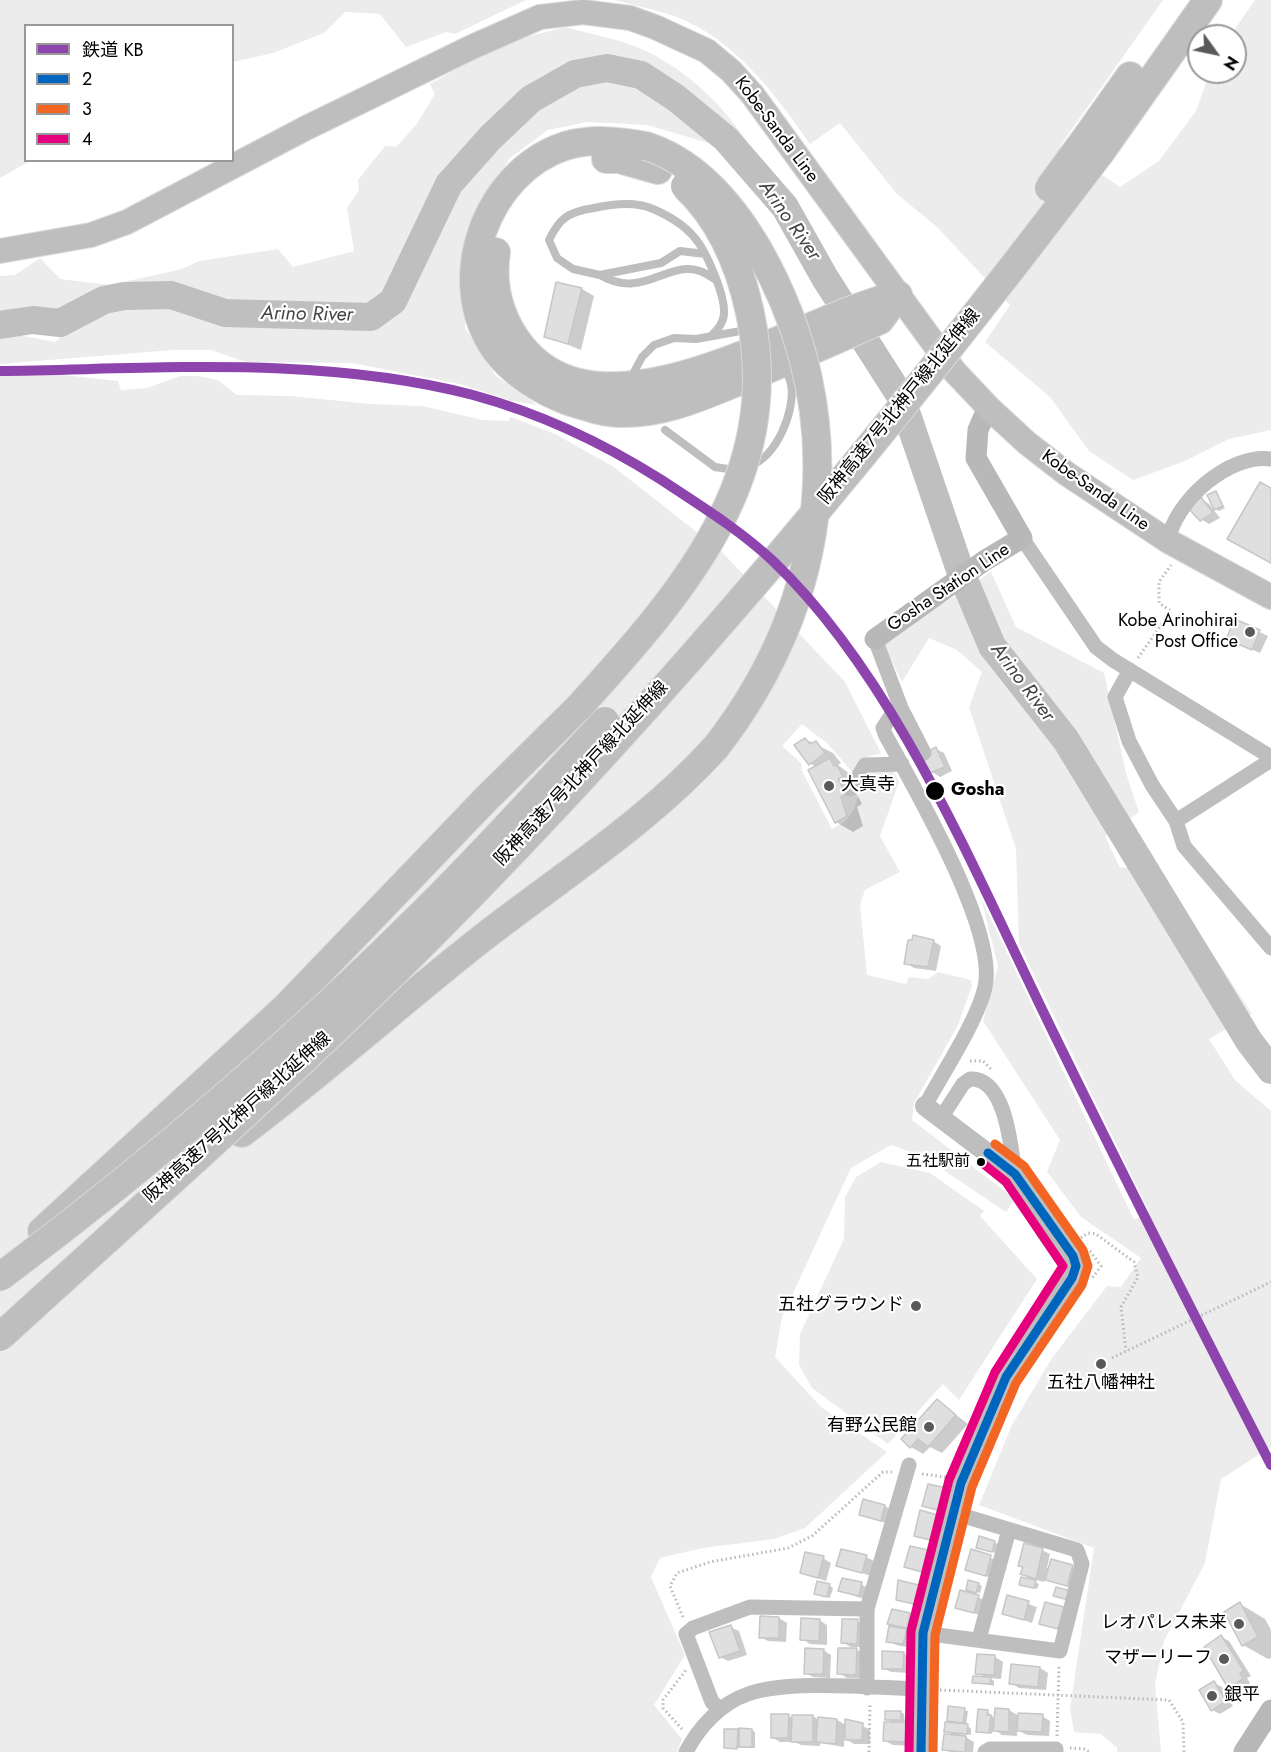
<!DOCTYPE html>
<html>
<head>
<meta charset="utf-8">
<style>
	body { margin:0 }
	#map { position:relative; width:1271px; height:1752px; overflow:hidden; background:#fff; font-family:Jost,"Noto Sans JP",sans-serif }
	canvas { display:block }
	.legend { position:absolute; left:24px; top:24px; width:210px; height:138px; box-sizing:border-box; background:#fff; border:2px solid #999; margin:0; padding:8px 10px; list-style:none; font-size:18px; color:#000 }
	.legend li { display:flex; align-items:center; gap:12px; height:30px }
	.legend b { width:30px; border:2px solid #999 }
	.north { position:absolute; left:1187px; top:24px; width:60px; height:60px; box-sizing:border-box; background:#fff; border:2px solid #999; border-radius:50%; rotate:123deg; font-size:16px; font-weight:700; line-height:24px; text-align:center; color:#000 }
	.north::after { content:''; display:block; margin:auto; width:21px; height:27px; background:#595959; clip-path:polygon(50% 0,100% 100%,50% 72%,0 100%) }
</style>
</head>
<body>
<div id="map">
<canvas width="1271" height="1752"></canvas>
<ul class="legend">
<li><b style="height:8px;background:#8e44ad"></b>鉄道 KB</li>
<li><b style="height:8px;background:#0065bd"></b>2</li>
<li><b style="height:8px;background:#f26522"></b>3</li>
<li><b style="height:8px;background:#e5007d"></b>4</li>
</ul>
<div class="north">N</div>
</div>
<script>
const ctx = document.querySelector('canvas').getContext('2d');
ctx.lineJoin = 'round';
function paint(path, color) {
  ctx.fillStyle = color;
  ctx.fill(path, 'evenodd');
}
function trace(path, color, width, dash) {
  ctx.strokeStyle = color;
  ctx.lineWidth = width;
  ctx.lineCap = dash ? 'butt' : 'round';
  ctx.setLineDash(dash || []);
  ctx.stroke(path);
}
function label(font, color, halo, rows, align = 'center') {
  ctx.font = font + ' Jost,"Noto Sans JP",sans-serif';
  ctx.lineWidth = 4.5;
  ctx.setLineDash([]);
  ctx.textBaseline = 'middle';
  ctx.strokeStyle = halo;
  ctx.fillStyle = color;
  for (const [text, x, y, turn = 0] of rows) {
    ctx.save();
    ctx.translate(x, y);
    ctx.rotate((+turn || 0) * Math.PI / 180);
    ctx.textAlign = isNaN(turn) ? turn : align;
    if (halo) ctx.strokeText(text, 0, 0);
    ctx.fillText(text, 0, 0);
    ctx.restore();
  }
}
paint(new Path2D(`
	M0,0H526L455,34L446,32L406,47L380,14L345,12L324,33L273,53L233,62L232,26H26V160L30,161L0,178Z
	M615,0H1163L1060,146L1120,187L1159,161L1196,111L1210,72H1235V36H1230L1255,0H1271V430L1229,439L1185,461L1133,480L1089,451L1050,397L985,342L1010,305L938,228L897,194L840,123L810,144C777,97 740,46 686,21C665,11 638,7 615,0Z
	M566,27C589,34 614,38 637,47C687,68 730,110 756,157L647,125L587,122L548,130L509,159L467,237L465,328L496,376L537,405L512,401L460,384L352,363L246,362L211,350H172L0,364V338L13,334L55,342L89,314L110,304L103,293C64,314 44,335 0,313V276L15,275L40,258L60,279L110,285L182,269L199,261L278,249L293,267L354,251L347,208L359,190L358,180L385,146L396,147L416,125L435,94L430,84L505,42Z
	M64,375L118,381L121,390L147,388L180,376H198L218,380L237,395L290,396L371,404L422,406L483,420L508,421L511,417L555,434L614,467L722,552L845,682L881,753L864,758L852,772L828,744L802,724L782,746L801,763L802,771L832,829C862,815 853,797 868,772L893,770L899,782L880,836L900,872L865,890L860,905L867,975L906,984L909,977L928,979L938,972L971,980L972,986L958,1025L914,1103L912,1120L1015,1199L1006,1212L924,1157L891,1145L851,1168L782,1317L775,1357L821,1407L887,1452L805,1528L774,1539L703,1548L660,1558L651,1577L685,1655L654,1705L682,1739L677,1752H0V376Z
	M991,572L1016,627L1104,673L1126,773L1139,812L1105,836L1120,868L1154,864L1252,1014L1209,1039L1235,1080L1271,1111V1447L1221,1479L1205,1563L1164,1641L1155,1684L1161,1752H1117V1748L1101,1734L1074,1732L1070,1709L1094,1548L979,1505L1012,1425L1052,1358L1107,1286L1121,1287L1141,1258L1081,1217L1047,1172L1060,1140L983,1021L998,966L981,898L1134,1220L1149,1212L1019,944L1016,849L969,707L982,672L957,650L929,638L902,682L883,643Z
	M881,1162L930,1173L984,1211L980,1216L1037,1279L959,1400L943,1384L888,1444L812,1388L799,1365L800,1334L844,1239L845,1197L856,1177Z`), '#ececec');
paint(new Path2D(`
	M582,289L594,296L581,350L546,336Z
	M1216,493L1225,508L1219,511L1215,509Z
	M1201,499L1209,504L1220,518L1209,524L1201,519Z
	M1236,621L1268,636L1260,653L1228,639Z
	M805,739L833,753L841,763L838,765L854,777V789L862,804L857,807L863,826L853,832L836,822L816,767L810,763Z
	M936,749L944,753L952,771L940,777L932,772Z
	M933,941L941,946L936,971L914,968L906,963Z
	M938,1401L968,1424L942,1453L930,1447L923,1454L911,1447Z
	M946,1490L954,1494L949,1515L924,1506Z
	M885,1506L893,1511L889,1524L861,1515Z
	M941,1517L949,1522L943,1545L916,1535Z
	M994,1542L998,1544L995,1553L981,1549Z
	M1042,1550L1050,1554L1047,1568L1072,1567L1080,1571L1075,1589L1045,1579L1044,1582L1032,1579L1022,1574L1024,1567Z
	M972,1551L999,1561L994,1579L967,1569Z
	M927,1552L935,1556L930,1575L906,1566Z
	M866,1557L874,1561L871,1576L838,1565Z
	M823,1558L831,1563L826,1581L801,1573Z
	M1033,1581L1039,1584L1037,1589L1024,1586Z
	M861,1584L869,1589L867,1600L840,1591Z
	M978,1584L982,1586L980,1593L971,1591Z
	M830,1586L833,1588L830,1598L815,1593Z
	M918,1587L926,1591L922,1608L897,1599Z
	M978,1597L986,1601L982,1616L957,1607Z
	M1008,1597L1037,1607L1032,1623L1004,1613Z
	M1240,1604L1265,1619L1271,1630V1658L1268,1659L1243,1645Z
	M893,1610L918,1619L915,1631L905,1630L915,1635L911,1648L896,1645L888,1641L900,1629L889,1623Z
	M761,1618H779L787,1623L786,1642L768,1641L760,1637Z
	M819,1620L827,1625V1645L810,1644L802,1639Z
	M857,1621L865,1625L864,1647H851L865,1654L864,1679L847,1678L839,1673L856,1650L842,1642Z
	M730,1627L739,1631L747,1655L728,1661L720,1657Z
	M1221,1637L1229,1641L1251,1676L1247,1678L1250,1683L1238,1692L1230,1687Z
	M823,1650L831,1655L830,1678L813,1677L805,1673Z
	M903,1653L911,1658V1673L891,1672L883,1668Z
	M995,1657L1003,1662L1001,1679L989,1678L994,1681V1686L974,1682L987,1679L977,1673Z
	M1013,1666L1040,1668L1048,1673L1046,1690L1019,1688L1011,1683Z
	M1214,1683L1222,1687L1233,1706L1220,1714L1212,1710Z
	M950,1708L968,1711L966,1726L971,1728V1735L960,1734L974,1742L973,1752H950L944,1749L955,1737L946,1731Z
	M1009,1710L1019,1716H1042L1050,1721L1049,1736L1027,1735L1017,1730V1736L1002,1735L993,1729L992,1734L978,1731L987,1711L995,1719Z
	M901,1712L904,1714L905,1724L914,1729V1746L893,1745L885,1741L894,1724L887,1719Z
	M788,1716L793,1718L813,1716L819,1720H837L846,1725V1721H853L870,1730V1744H854L844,1738V1747L820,1743V1746L801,1745L795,1742H780L772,1737Z
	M752,1730L755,1732V1748H725L737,1731Z`), '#0003');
trace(new Path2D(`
	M0,325L33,320L60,323L104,300L124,296L171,295L225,313L371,317L393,301L449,184L490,138L531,99L575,74L607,68L641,75L676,98L726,139L785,207L825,278L901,397L960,570L992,646L1066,740L1249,1041L1271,1070`), '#bfbfbf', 28);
const building = new Path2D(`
	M556,282L582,288L568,344L544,337Z
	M1260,482L1271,488V563L1227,539Z
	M1216,491L1223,506L1214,510L1207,495Z
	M1201,497L1213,513L1200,521L1188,508Z
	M1235,619L1260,630L1252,650L1226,639Z
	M805,738L810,744L816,741L825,753L809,765L794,745Z
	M936,747L945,767L930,773L921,755Z
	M830,758L834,766L837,765L843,777L838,779L846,794L841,797L847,816L835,823L808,770Z
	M913,935L934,940L928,967L904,964L908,940H912Z
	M937,1399L956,1415L928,1447L918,1439L910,1448L901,1439Z
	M928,1484L947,1488L941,1511L922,1506Z
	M863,1499L885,1505L881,1521L859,1515Z
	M920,1510L941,1516L934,1541L914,1536Z
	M979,1536L995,1541L992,1552L976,1548Z
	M1024,1543L1043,1548L1036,1579L1020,1574L1023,1567L1018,1566Z
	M910,1546L928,1550L922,1572L904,1567Z
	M841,1549L867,1555L862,1573L836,1566Z
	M971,1549L991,1555L986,1576L965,1570Z
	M805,1552L824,1556L818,1578L800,1573Z
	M1051,1559L1073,1565L1067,1586L1045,1580Z
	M1021,1577L1036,1580L1034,1588L1019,1585Z
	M842,1578L862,1582L859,1596L838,1591Z
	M898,1580L919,1585L914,1604L896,1600Z
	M968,1580L979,1583L976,1593L966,1590Z
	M817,1581L830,1584L827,1597L814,1594Z
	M1056,1587L1071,1591L1069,1600L1053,1596Z
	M960,1590L979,1595L974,1613L955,1608Z
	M1007,1595L1029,1601L1024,1620L1002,1614Z
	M1045,1602L1064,1607L1058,1629L1039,1624Z
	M1240,1602L1258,1637L1242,1646L1224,1612Z
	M892,1609L910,1613L907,1628L887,1624Z
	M760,1616L779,1617V1638H759Z
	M801,1618L820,1619L819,1641L800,1640Z
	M842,1619H858L857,1644L841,1643Z
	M731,1625L740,1651L719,1658L709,1632Z
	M889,1626L907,1629L903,1644L886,1642Z
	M1221,1635L1244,1671L1240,1673L1243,1679L1228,1688L1204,1647Z
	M805,1648L824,1649L823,1674H804Z
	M838,1648H857L856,1675L837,1674Z
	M882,1651L904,1652L903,1669H882Z
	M977,1654L995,1655L994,1675L975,1674Z
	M1011,1664L1040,1667L1038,1687L1009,1684Z
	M973,1676L991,1677L990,1684L972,1683Z
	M1214,1681L1226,1701L1211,1711L1199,1690Z
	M948,1706L965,1708L963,1723L947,1721Z
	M995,1708L1009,1709V1732L993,1731Z
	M978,1709L988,1710L987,1715H991L989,1733L976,1732Z
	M885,1711H901V1720H885Z
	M1018,1713L1043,1714L1042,1732L1017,1731Z
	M771,1714H789L788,1738H771Z
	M792,1715H813V1742H791Z
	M818,1717L837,1719L836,1744L816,1742Z
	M845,1719L863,1723L862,1740H845Z
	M884,1722H907L906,1742L883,1741Z
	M945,1722L968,1724L967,1734L944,1732Z
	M739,1728L752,1729V1747H739Z
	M724,1729H738L737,1749L724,1748Z
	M944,1734L966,1736L965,1752L942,1750Z`);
paint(building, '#dfdfdf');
trace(building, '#c7c7c7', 1.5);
const primary = new Path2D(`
	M0,251L91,235L127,222L306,128L472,47L540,17L583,12L630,18L655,27L707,51L731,71L752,94L927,334L955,372L988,407L1027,443L1067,474L1168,541L1271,597`);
const motorway = new Path2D(`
	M1086,138L1130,76
	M646,146C619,141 592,138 565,146C486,172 447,280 495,349C512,373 541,391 568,401C584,406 604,413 621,413C666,414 707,394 747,378C792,359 836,340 880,320L898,295
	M1100,153L1208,0
	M606,159H619L658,170
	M496,252C491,286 500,319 521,346C605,452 799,318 898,295
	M242,1133C325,1071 403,1000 485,936C564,875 649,821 716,747
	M42,1231L286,1007L487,798L579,707`);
trace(primary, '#dbdbdb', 26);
trace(motorway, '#dbdbdb', 30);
trace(new Path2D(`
	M1138,658L1171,611L1159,603V582L1171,565
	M970,1061H983L992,1070
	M1081,1238L1088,1233L1096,1234L1134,1262L1138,1277L1121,1307L1126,1351
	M1090,1251L1101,1266L1091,1280
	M1112,1358L1271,1282
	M922,1474L946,1477
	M683,1617L670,1586L677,1573L710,1562L788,1548L812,1536L883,1472H892
	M940,1690L1169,1700L1183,1722L1184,1752
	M682,1729L663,1708V1700L686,1670
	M1057,1736L1059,1664
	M1070,1748L1085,1749L1089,1752
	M869,1752L870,1703`), '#b9b9b9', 3, [1.5, 3]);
trace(new Path2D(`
	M705,254L680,251L661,263L600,275L573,269L557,258L549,240C560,217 569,212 594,208C612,204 635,201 653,209C667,215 684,225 694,237C706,250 725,295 724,313C724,323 717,330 711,336
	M600,275C649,304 674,247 714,279
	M633,374L642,357L654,345L674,338L696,339L746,330
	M665,430L715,467L735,470
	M749,466C776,459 796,410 791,384C790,379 787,372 785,367`), '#bebebe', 8);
trace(new Path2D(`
	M1022,538L1096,647L1113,660L1271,757
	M1168,541C1175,501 1229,453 1271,459
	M875,639L901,708L891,716L883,728L885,734C914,788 998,930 985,987C978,1020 942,1074 925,1106
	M1130,670L1115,697L1129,741L1152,785L1176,821L1184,846L1271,948
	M901,708L924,753
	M851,789L865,765L902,764
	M1176,821L1268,762L1271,757
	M941,1118L963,1084L970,1079C1006,1077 1011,1148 1015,1174
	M923,1633L1060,1651L1082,1564L1077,1550L954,1513
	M979,1639L1009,1530
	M867,1688V1609L909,1465
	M720,1709L712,1702L686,1634L693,1628L750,1607L867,1609
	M686,1752C699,1727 721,1703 748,1694C790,1679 875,1688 921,1689
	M985,1752L990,1749H1056V1752`), '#bebebe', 15);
trace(new Path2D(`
	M921,1752L923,1633L961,1483L989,1412L1006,1377L1072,1278L1076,1266L1073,1256L1015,1174L925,1106`), '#bebebe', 20);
trace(new Path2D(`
	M875,639L984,561L1022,538L976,458L978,430L988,407
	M1244,1752L1271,1710`), '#b8b8b8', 21);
trace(primary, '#bebebe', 24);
trace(motorway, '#bebebe', 28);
const motorwayBridge = new Path2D(`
	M646,146C696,162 733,206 759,251C852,416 831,599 716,747
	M1049,188L1086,138
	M579,707C682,593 785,478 750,313C740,266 720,219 685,186
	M0,1277C151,1164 296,1040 430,906C490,846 547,783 605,721
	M0,1337C144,1205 292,1076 429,938C672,694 893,427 1100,153`);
trace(motorwayBridge, '#dbdbdb', 30, []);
trace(motorwayBridge, '#bebebe', 28);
trace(new Path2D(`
	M921,1752L923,1633L961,1483L1006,1377L1072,1278L1076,1266L1073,1256L1015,1174L988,1153`), '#0065bd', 9);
trace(new Path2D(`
	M933,1752L935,1635L972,1487L1016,1383L1082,1285L1088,1266L1083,1250L1024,1166L995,1144`), '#f26522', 9);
trace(new Path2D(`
	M909,1752L911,1631L949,1480L995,1372L1063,1266L1006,1182L981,1162`), '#e5007d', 9);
trace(new Path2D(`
	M0,371C157,369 320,355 473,395C539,413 603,443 660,479C698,504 740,530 773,561C898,680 977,878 1053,1032C1124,1177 1197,1321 1271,1465`), '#8e44ad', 10);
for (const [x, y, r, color] of [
	[1250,632,6,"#595959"],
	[829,786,6,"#595959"],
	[935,791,10,"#000"],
	[981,1162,5,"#000"],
	[916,1306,6,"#595959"],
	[1101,1364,6,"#595959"],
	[929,1427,6,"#595959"],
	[1239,1624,6,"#595959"],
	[1224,1659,6,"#595959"],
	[1212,1696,6,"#595959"]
]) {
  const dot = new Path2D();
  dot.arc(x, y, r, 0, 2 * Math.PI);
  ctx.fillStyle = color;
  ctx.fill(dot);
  trace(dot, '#fff', 2);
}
label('16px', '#000', '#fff', [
	["五社駅前",970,1162]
], 'right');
label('18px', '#000', '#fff', [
	["Kobe-Sanda Line",776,130,53],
	["阪神高速７号北神戸線北延伸線",900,407,-51],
	["Kobe-Sanda Line",1095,491,35],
	["Gosha Station Line",949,588,-34],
	["阪神高速７号北神戸線北延伸線",582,774,-47],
	["阪神高速７号北神戸線北延伸線",238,1118,-42]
]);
label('18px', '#000', '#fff', [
	["Kobe Arinohirai",1238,622],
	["Post Office",1238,643],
	["大真寺",841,786,"left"],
	["五社グラウンド",904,1306],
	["五社八幡神社",1101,1384,"center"],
	["有野公民館",917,1427],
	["レオパレス未来",1227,1624],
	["マザーリーフ",1212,1659],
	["銀平",1224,1696,"left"]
], 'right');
label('bold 18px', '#000', '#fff', [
	["Gosha",951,791]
], 'left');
label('italic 20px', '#444', '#fff', [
	["Arino River",789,221,55],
	["Arino River",307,315,1],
	["Arino River",1022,683,53]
]);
</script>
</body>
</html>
